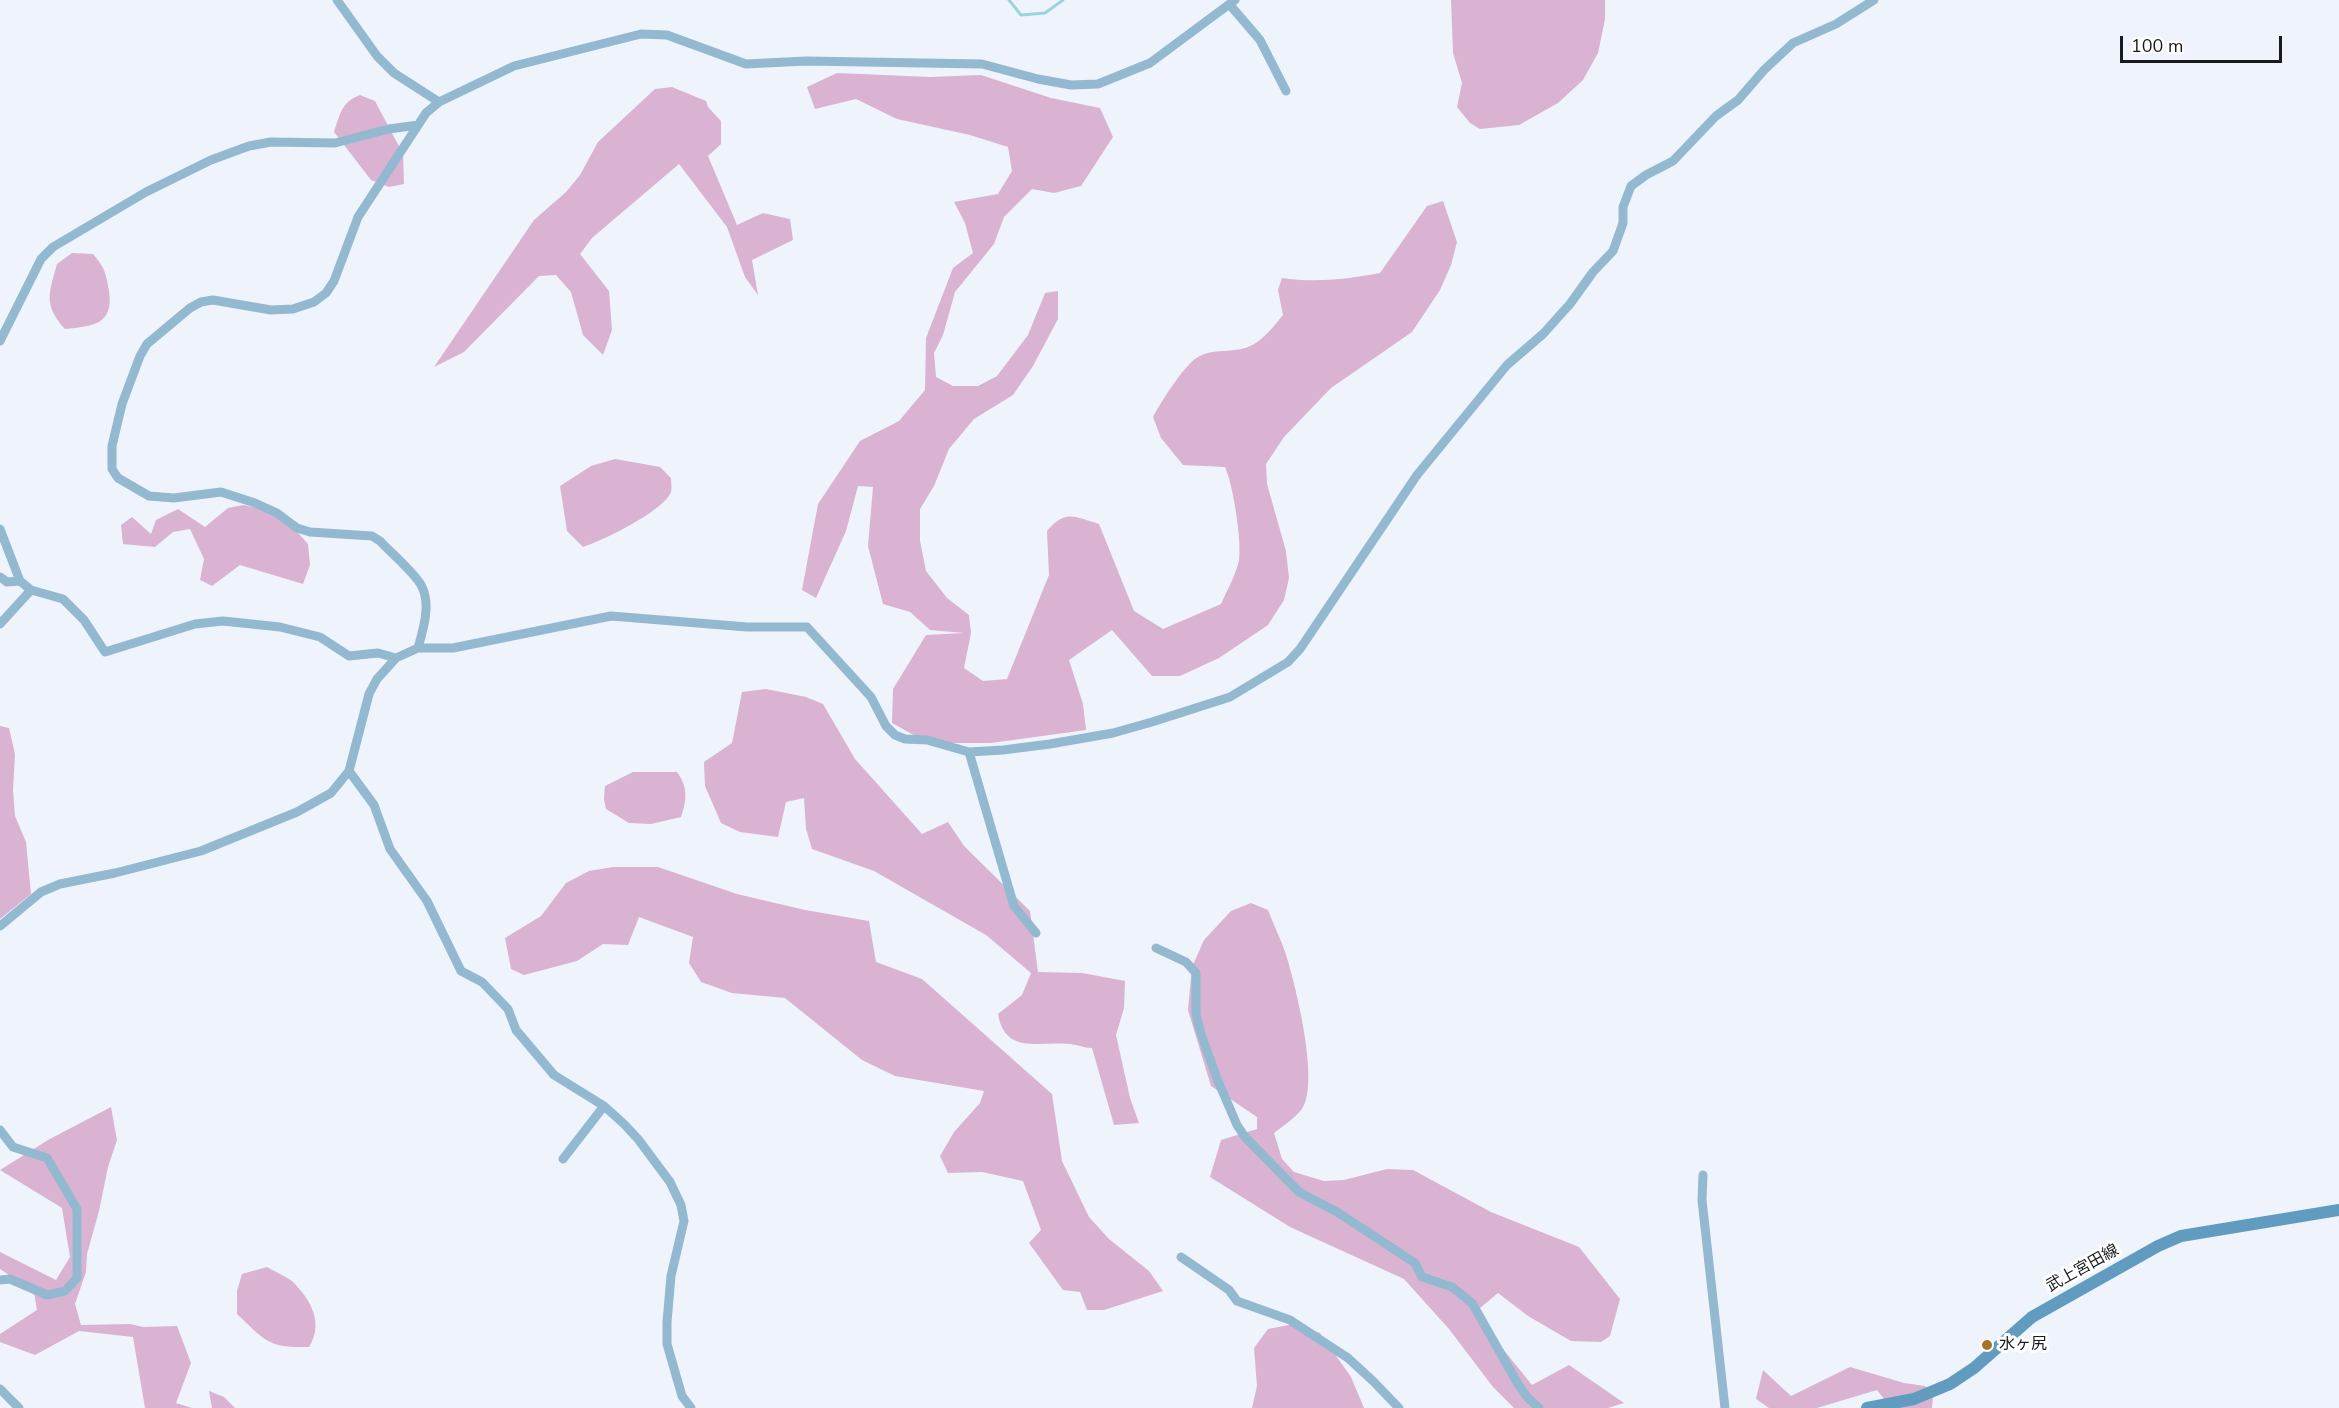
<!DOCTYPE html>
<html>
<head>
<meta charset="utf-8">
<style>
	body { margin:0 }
	#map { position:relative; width:2339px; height:1408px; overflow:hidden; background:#eff3fc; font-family:"Nunito Sans",sans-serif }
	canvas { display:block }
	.scale { position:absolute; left:2120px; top:36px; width:162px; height:27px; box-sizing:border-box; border:3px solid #191a1e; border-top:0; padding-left:8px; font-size:18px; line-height:21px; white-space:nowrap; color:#191a1e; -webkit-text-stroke:4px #fff; paint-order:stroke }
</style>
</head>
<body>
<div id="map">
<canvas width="2339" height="1408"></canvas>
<div class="scale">100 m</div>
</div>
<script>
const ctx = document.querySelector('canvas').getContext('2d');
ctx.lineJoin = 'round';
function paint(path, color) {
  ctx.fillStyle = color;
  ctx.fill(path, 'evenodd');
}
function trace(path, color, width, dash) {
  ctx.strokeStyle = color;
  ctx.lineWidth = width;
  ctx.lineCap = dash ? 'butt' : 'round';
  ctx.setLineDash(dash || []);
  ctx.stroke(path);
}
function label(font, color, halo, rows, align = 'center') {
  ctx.font = font + ' "Nunito Sans","Noto Sans JP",sans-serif';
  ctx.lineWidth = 6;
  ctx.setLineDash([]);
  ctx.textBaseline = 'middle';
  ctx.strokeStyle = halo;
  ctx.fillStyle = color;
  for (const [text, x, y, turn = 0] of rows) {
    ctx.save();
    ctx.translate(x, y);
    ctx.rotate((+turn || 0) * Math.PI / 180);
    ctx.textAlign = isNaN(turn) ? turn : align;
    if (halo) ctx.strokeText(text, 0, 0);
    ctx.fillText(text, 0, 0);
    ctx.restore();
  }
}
paint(new Path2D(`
	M1451,0H1605V19L1598,53L1583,80L1558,103L1519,125L1480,129L1470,123L1457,107L1462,83L1453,53Z
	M837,73L930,77L981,75L1051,98L1100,108L1113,137L1081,186L1054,193L1032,189L1004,217L994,244L955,292L943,335L934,353L936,377L953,386H978L997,376L1028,335L1045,293L1058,291V319L1033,366L1013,395L974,419L949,449L934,486L920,509V541L926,571L947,598L969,615L971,633L964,668L983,681L1007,679L1049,575L1047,531C1066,509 1074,517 1099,524L1134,611L1163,629L1221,604C1227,590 1236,575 1239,560C1242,541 1233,484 1225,467L1183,465L1161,438L1153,417C1161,402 1184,365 1198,357C1213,348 1233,353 1248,347C1263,341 1273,327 1283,315L1278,290L1282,278C1315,283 1349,279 1380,273L1427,206L1443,201L1457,242L1451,265L1440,290L1412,332L1331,388L1284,437L1266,464L1267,484L1286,551L1289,578L1284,600L1268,625L1219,658L1180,676H1152L1112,630L1069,660L1083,704L1086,730L991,743H928L892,723L893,689L926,635L964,633L930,630L910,612L883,604L868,546L873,487L858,486L846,531L816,598L802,590L818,504L860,441L899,421L925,390L926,338L953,268L973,253L965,223L954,202L998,194L1012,171L1008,147L970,135L897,119L856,99L815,109L807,87Z
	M672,87L706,101L708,107L721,121V144L708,156L737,225L763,213L790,219L793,240L752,260L758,295L745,277L727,227L679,164L592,238L580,254L609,291L612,330L603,355L583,335L571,292L556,275L539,276L464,352L434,367L534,220L566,192L580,175L598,142L655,89Z
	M360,95L375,101L403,154L404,184L389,187L371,180L334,132C340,115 341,102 360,95Z
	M72,253L93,254C105,268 106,273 109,291C114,325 93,326 65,329C43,305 49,293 57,264Z
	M615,459L660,467L671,478C671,482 672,488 671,492C664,511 602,541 583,547L567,531L560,486L591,466Z
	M243,505L266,510L292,526L308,544L310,565L303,584L240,565L212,586L200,580L204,559L190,529L173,532L155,547L123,544L121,525L132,517L151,534L156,520L178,509L205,527L228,508Z
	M766,689L806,697L823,704L855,759L922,834L948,822L964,846L1030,911L1038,972L1082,973L1125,981L1124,1008L1116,1035L1130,1098L1139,1123L1114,1125L1092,1048C1084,1048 1076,1044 1069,1044C1039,1041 1005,1055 998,1014L1022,995L1031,973L986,935L874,871L812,849L806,829L804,798L786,802L778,837L740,832L721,823L705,786L704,762L732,743L742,692Z
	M0,726L9,728L15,754L13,790L15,816L26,842L31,894L0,919Z
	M633,772H677C688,787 687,800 681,817L651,824L629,823L606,809L604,799L605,786Z
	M613,867H658L737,894L805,910L869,921L876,962L922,979L1052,1094L1062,1161L1089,1217L1109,1239L1149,1271L1163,1291L1104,1310H1087L1080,1292L1063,1290L1029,1243L1041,1230L1023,1181L982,1172L948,1173L940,1156L954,1132L980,1103L984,1091L895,1076L862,1060L785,998L732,993L701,982L689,963L693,937L639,917L628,945L603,944L577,961L524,975L511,969L505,938L541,916L566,883L589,871Z
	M1251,903L1268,910C1274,926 1282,941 1287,958C1296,988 1320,1083 1302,1109C1295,1118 1283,1126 1274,1133L1282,1159L1294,1172L1324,1181L1344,1180L1387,1169L1413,1170L1491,1212L1579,1247L1620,1299L1610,1336L1601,1342L1571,1341L1528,1316L1498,1293L1474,1313L1532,1385L1569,1365L1624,1403L1608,1408H1514L1493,1387L1449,1329L1404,1279L1290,1227L1210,1177L1221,1140L1257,1129V1117L1211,1086L1188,1010L1192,967L1204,940L1231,911Z
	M111,1107L117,1140L108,1167L99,1211L87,1254L86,1272L75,1304L81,1325L130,1324L143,1327L177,1326L191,1363L176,1403L192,1408H145L133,1337L79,1331L35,1355L0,1342V1334L37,1310L34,1292L0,1269V1252L56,1280L70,1257L62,1208L0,1170L48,1140Z
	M267,1267C275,1272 286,1276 293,1282C311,1300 324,1323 309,1347C267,1348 266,1341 237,1314V1291L242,1274Z
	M1294,1324L1320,1333L1351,1377L1364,1408H1252L1257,1386L1254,1348L1268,1329Z
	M1850,1367L1904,1383L1925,1386L1933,1397L1932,1408H1891L1877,1390L1817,1408H1769L1756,1399L1763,1370L1791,1396Z
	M209,1391L224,1397L235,1408H212Z`), '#d9b3d1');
trace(new Path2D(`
	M1009,0L1021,15L1045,13L1063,0`), '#9bd5db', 3);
trace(new Path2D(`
	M337,0L377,56L394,73L439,102
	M1230,5L1260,40L1286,91
	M0,341L41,259L53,247L146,192L211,160L249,146L271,142L335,143L389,129L418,125
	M0,529L20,581
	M0,577L7,582L20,581L31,590L63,599L84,620L105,652L195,624L223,621L280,627L320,637L349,656L378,653L396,658
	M0,624L31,590
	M418,648C423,630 431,605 422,587C417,575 390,552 380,541L372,536L310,532L297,528L277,513L255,503L221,492L174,498L149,496L118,478L112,469V446L122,404L140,356L147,344L190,308L201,302L213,300L271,310L293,309L314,302L326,293L334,281L358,217L426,113L439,102L514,66L641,34L667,35L746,64L806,61L982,64L1038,79L1071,85L1098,84L1150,63L1235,0
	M969,752L1014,906L1036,933
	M349,771L374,805L390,849L427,901L461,971L482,982L508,1009L516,1030L554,1075L604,1106L624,1124L638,1139L670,1182L681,1205L684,1221L671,1276L667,1322V1344L682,1396L691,1408
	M0,926L41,892L60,884L115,873L201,851L297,812L331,793L349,771L369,694L377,679L396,658L418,648H453L611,616L747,627H807L871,697L886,726L895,735L905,739L927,740L969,752L1003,750L1050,744L1113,733L1152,722L1230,697L1288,662L1300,649L1417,475L1507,365L1543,334L1570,304L1593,272L1613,251L1623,223V207L1631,186L1646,175L1673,161L1716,116L1738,100L1764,70L1793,43L1836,24L1874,0
	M1156,948L1186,962L1196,973V1015L1202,1037L1218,1081L1237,1125L1245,1137L1299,1192L1337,1212L1415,1263L1422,1277L1452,1287L1472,1303L1518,1384L1527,1397L1539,1408
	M0,1130L13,1147L47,1158L77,1209V1278L65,1291L47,1295L10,1279L0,1280
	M563,1159L604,1106
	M1703,1175L1702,1200L1725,1408
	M1181,1257L1229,1290L1237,1301L1290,1320L1348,1358L1373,1381L1399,1408
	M0,1389L19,1408`), '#93b9d1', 9);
trace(new Path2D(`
	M1867,1408L1914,1399L1950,1384L1974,1368L2032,1317L2158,1246L2181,1236L2339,1210`), '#619cc0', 12);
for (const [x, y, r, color] of [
	[1987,1345,6,"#a7712c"]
]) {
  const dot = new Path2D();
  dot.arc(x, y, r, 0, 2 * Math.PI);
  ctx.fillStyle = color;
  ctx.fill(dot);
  trace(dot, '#fff', 2);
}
label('16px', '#191a1e', '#fff', [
	["武上宮田線",2083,1269,-29]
]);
label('16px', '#191a1e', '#fff', [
	["水ヶ尻",1999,1345]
], 'left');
</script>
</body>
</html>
